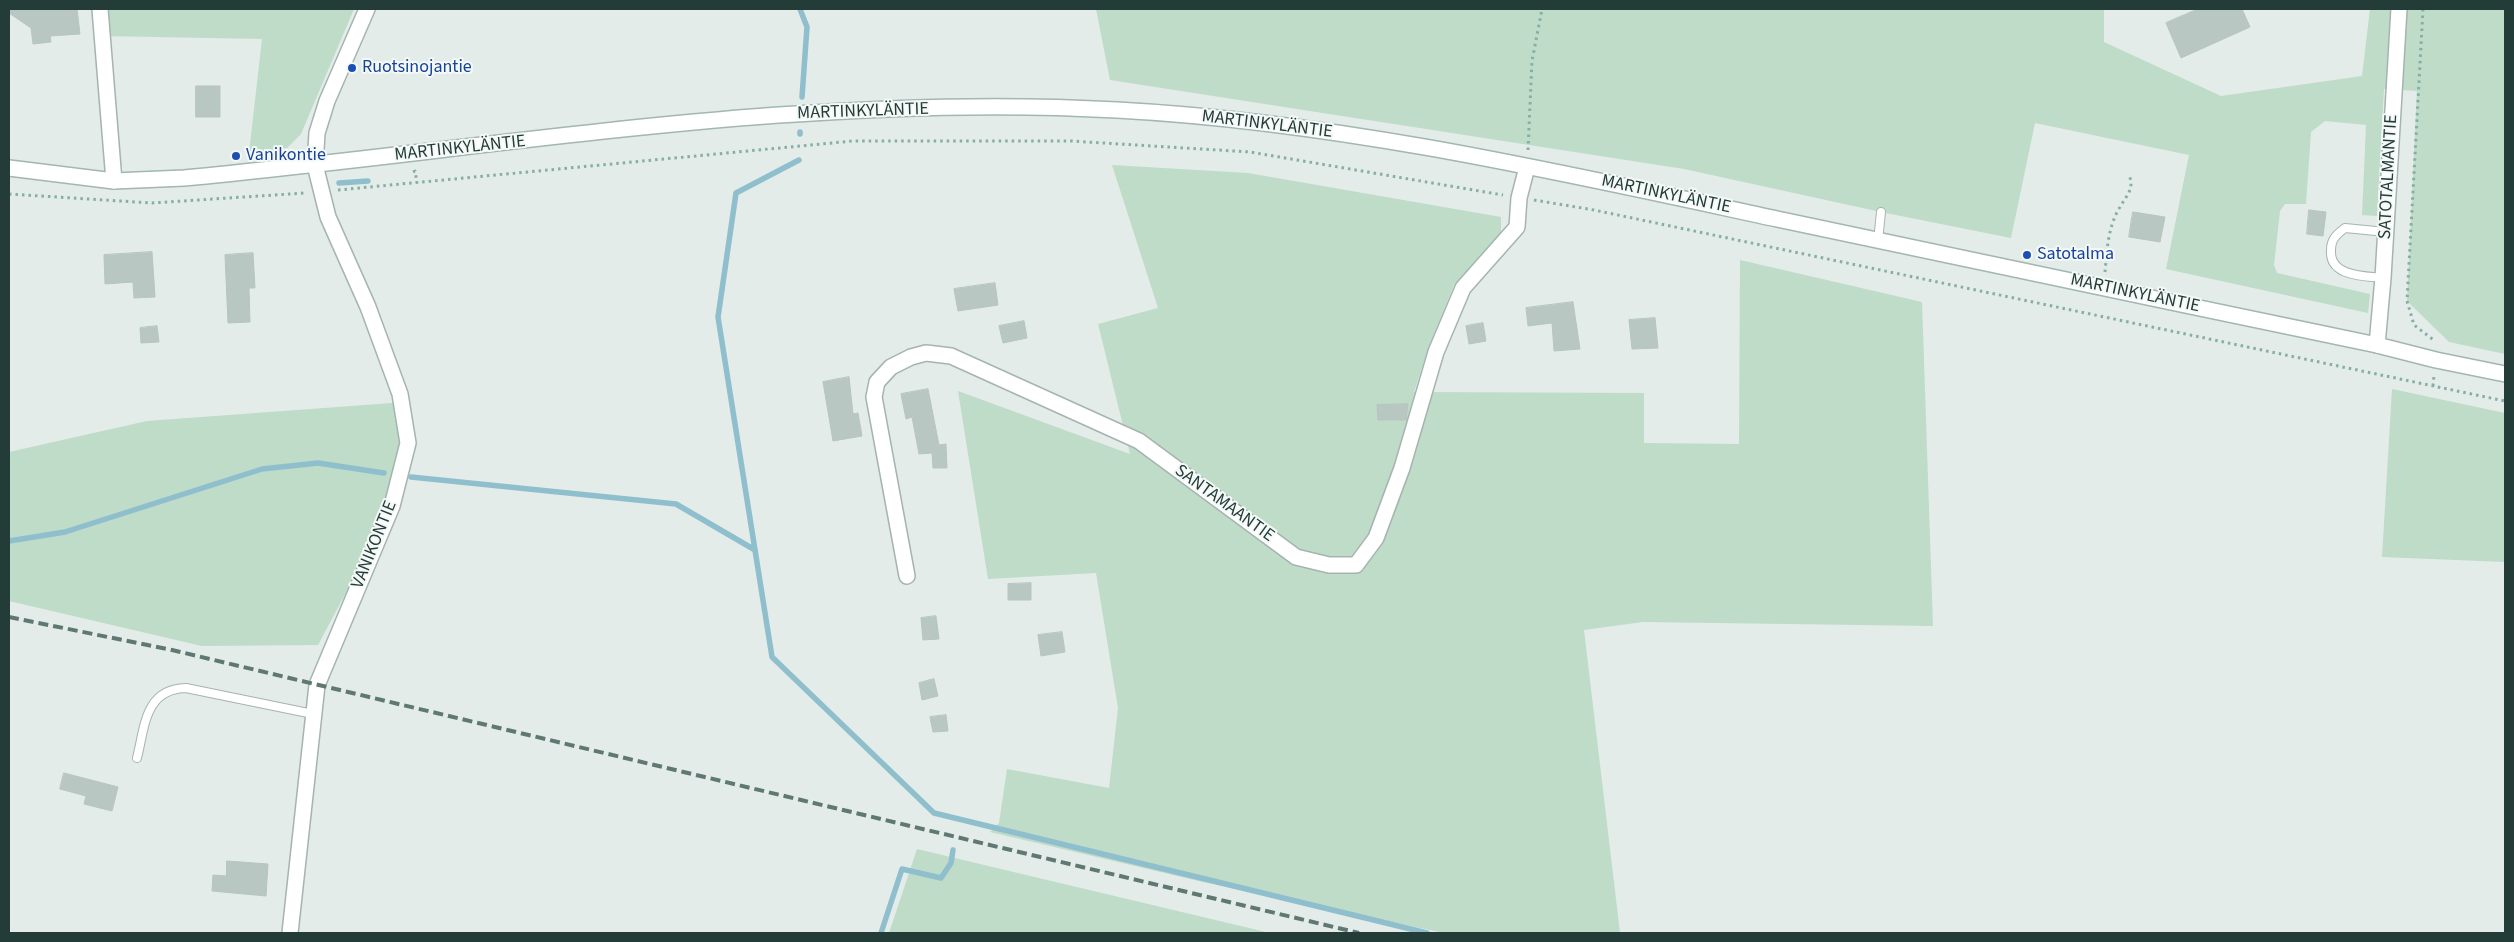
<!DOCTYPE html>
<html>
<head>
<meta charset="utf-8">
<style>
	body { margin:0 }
	#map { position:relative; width:2514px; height:942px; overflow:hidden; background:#e3ece9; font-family:"Source Sans 3",sans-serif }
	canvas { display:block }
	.frame { position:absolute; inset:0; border:10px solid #243c38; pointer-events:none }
</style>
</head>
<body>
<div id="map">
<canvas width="2514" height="942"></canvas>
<div class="frame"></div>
</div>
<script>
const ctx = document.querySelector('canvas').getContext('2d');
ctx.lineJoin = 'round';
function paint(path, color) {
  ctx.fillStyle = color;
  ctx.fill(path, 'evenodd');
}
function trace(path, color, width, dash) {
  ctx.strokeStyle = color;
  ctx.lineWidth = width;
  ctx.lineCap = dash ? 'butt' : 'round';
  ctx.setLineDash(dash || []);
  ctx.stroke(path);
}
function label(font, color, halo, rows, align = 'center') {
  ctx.font = font + ' "Source Sans 3",sans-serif';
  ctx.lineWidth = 4;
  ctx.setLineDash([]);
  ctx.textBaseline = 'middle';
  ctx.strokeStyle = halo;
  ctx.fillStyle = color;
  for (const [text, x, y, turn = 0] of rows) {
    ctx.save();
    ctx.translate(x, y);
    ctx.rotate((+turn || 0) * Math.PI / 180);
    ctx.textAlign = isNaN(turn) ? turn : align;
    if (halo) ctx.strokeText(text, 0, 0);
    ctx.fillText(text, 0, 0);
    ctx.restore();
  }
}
paint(new Path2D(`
	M100,9H354L301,134L287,148L249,153L262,39L103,36Z
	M1096,9H2104V42L2221,96L2362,76L2370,9H2505V354L2449,342L2407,301L2417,91L2384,89L2377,216L2362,215L2366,125L2325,121L2311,132L2306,204H2285L2280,211L2274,265L2277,273L2370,294L2368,313L2166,269L2189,155L2035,123L2011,238L1881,212L1684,169L1110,80Z
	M1112,165L1248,173L1501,217V233L1454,285L1429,346L1414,392L1644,393V443L1739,444L1740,260L1922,302L1933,626L1643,622L1584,630L1620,933H1444L1203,882L990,832L999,823L1007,769L1109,788L1118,708L1096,573L988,579L958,391L1130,454L1098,324L1158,308Z
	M2392,389L2505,413V562L2382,557Z
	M400,394L408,443L392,506L318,645L202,646L9,601V452L147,421L392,403Z
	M917,849L1270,933H889Z`), '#bedcc8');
trace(new Path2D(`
	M800,9L807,27L802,97
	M800,134V132
	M799,160L736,193L718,317L772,657L934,813L1427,933
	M339,183L368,181
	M411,477L676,504L755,550
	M9,541L65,532L262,469L318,463L384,473
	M881,933L902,869L941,878L951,863L953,850`), '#8fbfcd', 5.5);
const building = new Path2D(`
	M9,9H77L80,34L50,36L51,42L33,44L31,28L9,13Z
	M2198,9H2242L2250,27L2181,58L2166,23Z
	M196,86H220V117H196Z
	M2309,210L2326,212L2323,236L2307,234Z
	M2133,212L2165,217L2160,242L2129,237Z
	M152,252L155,297L134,298L133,282L105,284L104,255Z
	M253,253L255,288H249L250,322L228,323L225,255Z
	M995,283L998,305L958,311L954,289Z
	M1573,302L1580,349L1554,351L1552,323L1528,326L1526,308Z
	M1655,318L1658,348L1632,349L1629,320Z
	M1024,321L1027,338L1003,343L999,326Z
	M1483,323L1486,341L1469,344L1466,326Z
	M157,326L159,342L141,343L140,328Z
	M849,377L853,414L858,413L862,436L833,441L823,382Z
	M928,389L939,445L946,444L947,468H933L932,453L919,454L912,417L906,419L901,394Z
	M1408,404L1406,420H1378L1377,405Z
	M1031,583V600H1008V584Z
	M936,616L939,639L923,640L921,618Z
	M1062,632L1065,652L1041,656L1038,635Z
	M934,679L938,696L922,700L919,683Z
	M946,715L948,731L933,732L930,717Z
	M64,773L118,787L112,811L84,804L86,796L60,789Z
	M227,861L268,864L266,896L212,891L213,875L226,876Z`);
paint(building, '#b9c7c2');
trace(building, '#b6c5c0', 1);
const lane = new Path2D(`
	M1878,241L1881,212
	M2383,278C2365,276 2329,277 2331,250C2331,239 2337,234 2345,228L2386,232
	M137,758C145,726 145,689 186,688L313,714`);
const street = new Path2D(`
	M100,9L114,181
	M2377,345L2383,278L2399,9
	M907,576L874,397L877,382L891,367L911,357L926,353L951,356L1139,441L1296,557L1329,565H1356L1376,538L1402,468L1436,352L1463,288L1517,227L1519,198L1527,167
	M290,933L317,685L392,506L408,443L400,394L368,307L328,217L315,165L317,133L327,101L367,9`);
const secondary = new Path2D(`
	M9,168L114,181L184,178C492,149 807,92 1117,110C1340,122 1559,172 1777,219C1976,262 2177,303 2377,345L2436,360L2505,374`);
trace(lane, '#a6b4b0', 10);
trace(street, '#a6b4b0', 18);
trace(secondary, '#a2b7b1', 18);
trace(new Path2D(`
	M2423,9L2407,301L2414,325L2435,341
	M1528,150L1532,61L1542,9
	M413,172L415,171L417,183
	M338,190L853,141H1071L1250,152L1503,195
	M9,194L152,203L305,193
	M1534,200L1594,210L2505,401
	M2105,272C2107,250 2108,226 2120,207C2126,196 2135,189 2129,175
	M2433,386L2434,375`), '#86aea4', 3, [2.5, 4]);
trace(lane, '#fff', 8);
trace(street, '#fff', 15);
trace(secondary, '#fff', 15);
trace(new Path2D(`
	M9,617L172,650L1359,933`), '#5f7873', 4, [10, 5]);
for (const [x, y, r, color] of [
	[352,68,5,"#1a4fb4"],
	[236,156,5,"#1a4fb4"],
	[2027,255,5,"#1a4fb4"]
]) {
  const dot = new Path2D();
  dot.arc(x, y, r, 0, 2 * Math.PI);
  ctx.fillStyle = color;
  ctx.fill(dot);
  trace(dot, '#f4f9f7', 2);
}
label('18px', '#164399', '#f4f9f7', [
	["Ruotsinojantie",362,68],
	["Vanikontie",246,156],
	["Satotalma",2037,255]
], 'left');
label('18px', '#243c38', '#f4f9f7', [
	["MARTINKYLÄNTIE",863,112,-2],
	["MARTINKYLÄNTIE",1267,125,7],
	["MARTINKYLÄNTIE",460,149,-6],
	["SATOTALMANTIE",2389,177,-87],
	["MARTINKYLÄNTIE",1666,195,12],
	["MARTINKYLÄNTIE",2135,294,12],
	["SANTAMAANTIE",1224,504,36],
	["VANIKONTIE",375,545,-68]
]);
</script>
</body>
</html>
